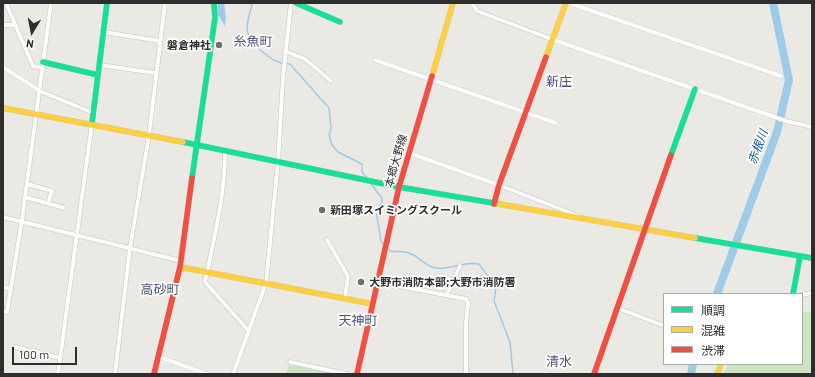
<!DOCTYPE html>
<html>
<head>
<meta charset="utf-8">
<style>
	body { margin:0 }
	#map { position:relative; width:815px; height:377px; overflow:hidden; background:#ebe9e4; font-family:Barlow,"Noto Sans JP",sans-serif }
	canvas { display:block }
	.frame { position:absolute; inset:0; border:4px solid #2e2e2e; pointer-events:none }
	.legend { position:absolute; left:663px; top:293px; width:140px; height:72px; box-sizing:border-box; background:#fff; border:1px solid #ababab; margin:0; padding:5px 7px; list-style:none; font-size:12px; color:#2e2e2e }
	.legend li { display:flex; align-items:center; gap:8px; height:20px }
	.legend b { width:20px; border:1px solid #ababab }
	.north { position:absolute; left:12px; top:12px; width:40px; height:40px; -webkit-text-stroke:3px #fff; paint-order:stroke; rotate:190deg; font-size:11px; font-weight:700; line-height:16px; text-align:center; color:#2e2e2e }
	.north::after { content:''; display:block; margin:auto; width:14px; height:18px; background:#2e2e2e; clip-path:polygon(50% 0,100% 100%,50% 72%,0 100%) }
	.scale { position:absolute; left:12px; top:347px; width:65px; height:18px; box-sizing:border-box; border:2px solid #2e2e2e; border-top:0; padding-left:5px; font-size:12px; line-height:14px; white-space:nowrap; color:#2e2e2e; -webkit-text-stroke:3px #fff; paint-order:stroke }
</style>
</head>
<body>
<div id="map">
<canvas width="815" height="377"></canvas>
<div class="frame"></div>
<ul class="legend">
<li><b style="height:5px;background:#16e098"></b>順調</li>
<li><b style="height:5px;background:#ffcf43"></b>混雑</li>
<li><b style="height:5px;background:#f24e42"></b>渋滞</li>
</ul>
<div class="north">N</div>
<div class="scale">100 m</div>
</div>
<script>
const ctx = document.querySelector('canvas').getContext('2d');
ctx.lineJoin = 'round';
function paint(path, color) {
  ctx.fillStyle = color;
  ctx.fill(path, 'evenodd');
}
function trace(path, color, width, dash) {
  ctx.strokeStyle = color;
  ctx.lineWidth = width;
  ctx.lineCap = dash ? 'butt' : 'round';
  ctx.setLineDash(dash || []);
  ctx.stroke(path);
}
function label(font, color, halo, rows, align = 'center') {
  ctx.font = font + ' Barlow,"Noto Sans JP",sans-serif';
  ctx.lineWidth = 3.5;
  ctx.setLineDash([]);
  ctx.textBaseline = 'middle';
  ctx.strokeStyle = halo;
  ctx.fillStyle = color;
  for (const [text, x, y, turn = 0] of rows) {
    ctx.save();
    ctx.translate(x, y);
    ctx.rotate((+turn || 0) * Math.PI / 180);
    ctx.textAlign = isNaN(turn) ? turn : align;
    if (halo) ctx.strokeText(text, 0, 0);
    ctx.fillText(text, 0, 0);
    ctx.restore();
  }
}
paint(new Path2D(`
	M802,312H812V374H723L728,364H802Z
	M290,364L302,367L342,374H285Z`), '#cae5bf');
paint(new Path2D(`
	M218,3H224L226,17L225,26L218,15Z`), '#9dcbe8');
trace(new Path2D(`
	M252,3C251,11 247,20 247,28C247,41 267,57 278,62C282,64 286,63 290,64L329,108L331,128L329,135L332,145L338,152L362,164V172L367,178
	M371,184L382,198V203L376,210L381,241L384,245
	M387,247L390,251C396,252 405,251 411,254C420,257 426,267 436,268C451,270 464,261 479,264L496,287L494,301L510,342L513,374`), '#9dcbe8', 1.5);
trace(new Path2D(`
	M717,294L777,132L789,80L773,3
	M691,374L693,364`), '#9dcbe8', 8);
const street = new Path2D(`
	M6,3L33,66L43,68
	M472,3L477,11L554,40L786,121L812,127
	M569,3L781,76
	M3,25H16
	M104,32L160,41
	M285,51L305,59L331,81
	M375,60L556,123
	M100,65L155,73
	M3,67L40,91L93,113
	M225,151C225,196 214,238 205,282L248,330
	M409,153L499,185L581,217
	M27,184L52,191L48,203
	M25,197L64,208
	M3,217L181,261
	M327,240L348,276L345,298
	M378,282L466,299L468,303L466,323V374
	M3,287L11,289
	M447,295L460,266
	M802,295L812,293
	M617,308L662,325
	M3,312H7L22,220L51,3
	M15,347L60,358
	M159,357L207,374
	M290,362L347,374
	M58,374L92,123
	M115,374L130,248L149,135L165,3
	M233,374L266,283L278,162L283,77L291,3`);
const fast = new Path2D(`
	M296,3L340,22
	M43,62L98,75
	M92,123L107,3
	M183,142L399,187L499,204
	M671,155L695,89
	M192,178L215,18L214,3
	M695,238L812,258
	M793,294L800,256`);
const slow = new Path2D(`
	M546,57L566,3
	M432,76L453,3
	M3,108L183,142
	M499,204L695,238
	M180,267L373,304
	M717,374L721,364`);
const jam = new Path2D(`
	M494,204L499,185L546,57
	M154,374L180,267L192,178
	M357,374L399,187L432,76
	M594,374L671,155`);
trace(street, '#c5c4c4', 5);
trace(fast, '#c5c4c4', 6);
trace(slow, '#c5c4c4', 6);
trace(jam, '#c5c4c4', 6);
trace(street, '#fcfcfb', 4);
trace(fast, '#16e098', 5.5);
trace(slow, '#ffcf43', 5.5);
trace(jam, '#f24e42', 5.5);
for (const [x, y, r, color] of [
	[219,45,4,"#706f6e"],
	[322,210,4,"#706f6e"],
	[361,282,4,"#706f6e"]
]) {
  const dot = new Path2D();
  dot.arc(x, y, r, 0, 2 * Math.PI);
  ctx.fillStyle = color;
  ctx.fill(dot);
  trace(dot, '#fff', 1.5);
}
label('bold 11px', '#2e2e2e', '#fff', [
	["磐倉神社",211,45,"right"],
	["新田塚スイミングスクール",330,210],
	["大野市消防本部;大野市消防署",369,282]
], 'left');
label('11px', '#2e2e2e', '#fff', [
	["本郷大野線",396,161,-74]
]);
label('italic 12px', '#155c9a', '#fff', [
	["赤根川",758,147,-70]
]);
label('13px', '#4f527d', '#fff', [
	["糸魚町",253,42],
	["新庄",559,82],
	["高砂町",160,290],
	["天神町",358,321],
	["清水",559,362]
]);
</script>
</body>
</html>
